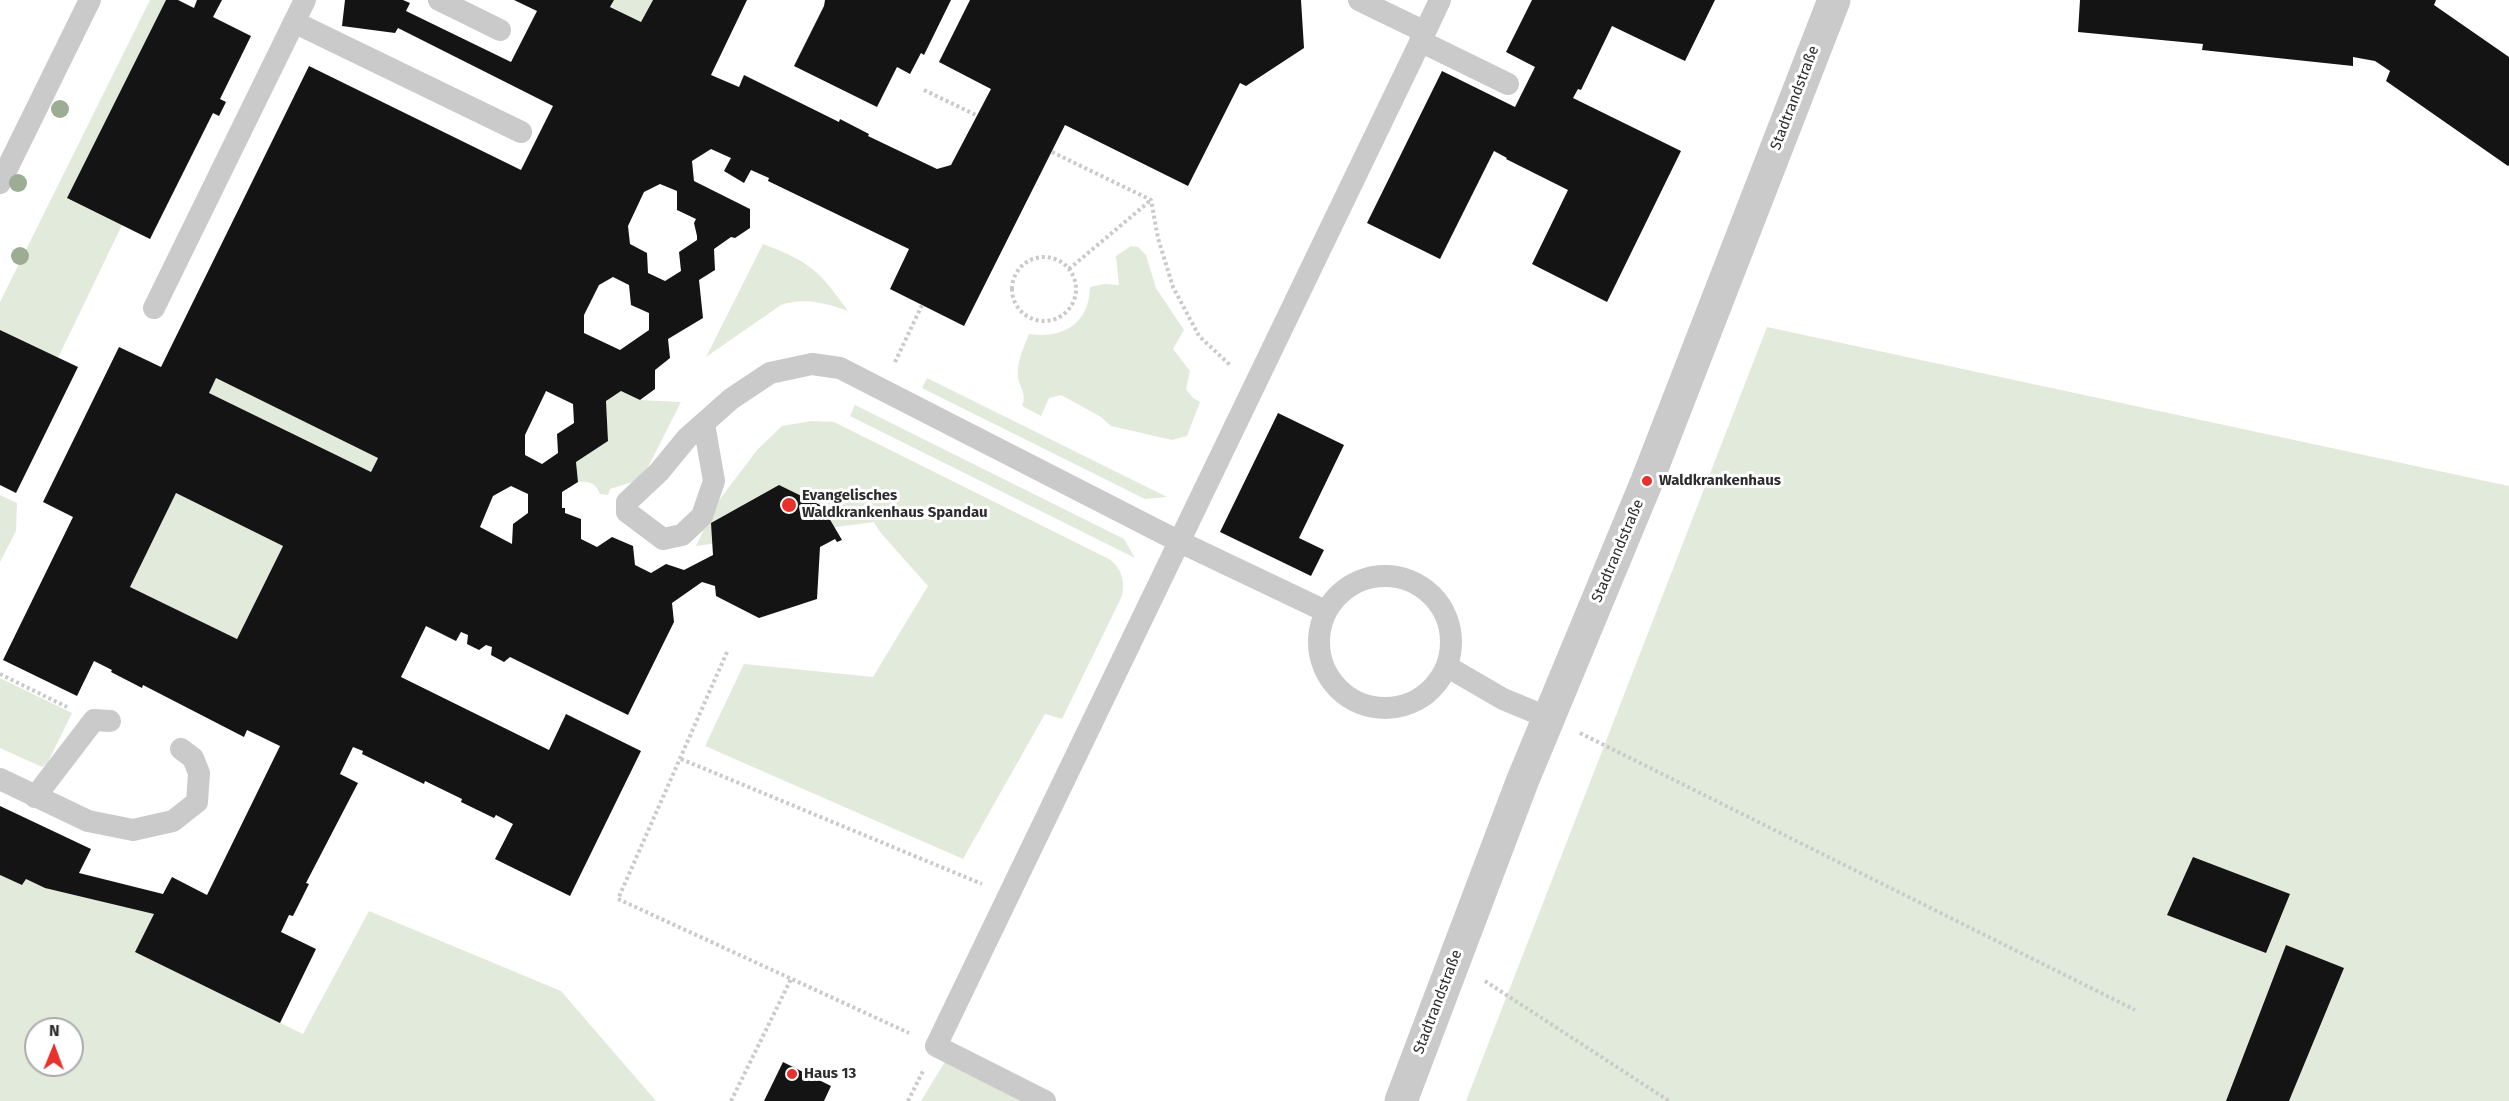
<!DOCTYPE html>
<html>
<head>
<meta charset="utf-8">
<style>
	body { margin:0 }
	#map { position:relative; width:2509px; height:1101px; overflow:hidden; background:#fff; font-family:"Fira Sans",sans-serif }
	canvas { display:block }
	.north { position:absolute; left:24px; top:1017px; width:60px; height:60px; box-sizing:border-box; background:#fff; border:2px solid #ababab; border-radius:50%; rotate:1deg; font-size:16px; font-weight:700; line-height:24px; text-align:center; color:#2d2d2d }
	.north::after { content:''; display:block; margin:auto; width:21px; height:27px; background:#e8302c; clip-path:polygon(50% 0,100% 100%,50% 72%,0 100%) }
</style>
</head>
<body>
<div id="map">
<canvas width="2509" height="1101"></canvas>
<div class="north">N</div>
</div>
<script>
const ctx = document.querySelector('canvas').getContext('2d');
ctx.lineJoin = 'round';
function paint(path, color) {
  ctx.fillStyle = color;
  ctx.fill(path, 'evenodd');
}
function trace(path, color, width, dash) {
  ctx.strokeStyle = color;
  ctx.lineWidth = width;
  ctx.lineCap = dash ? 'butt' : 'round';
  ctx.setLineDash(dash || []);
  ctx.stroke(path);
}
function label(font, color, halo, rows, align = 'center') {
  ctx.font = font + ' "Fira Sans",sans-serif';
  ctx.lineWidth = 6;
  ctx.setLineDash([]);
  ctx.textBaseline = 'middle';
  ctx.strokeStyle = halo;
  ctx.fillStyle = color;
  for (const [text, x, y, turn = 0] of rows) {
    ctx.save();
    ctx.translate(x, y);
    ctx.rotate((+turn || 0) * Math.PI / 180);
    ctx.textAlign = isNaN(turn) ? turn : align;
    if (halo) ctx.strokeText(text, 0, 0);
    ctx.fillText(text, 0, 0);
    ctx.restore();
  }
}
paint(new Path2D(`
	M150,0H166L67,198L122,225L58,358L0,330V302Z
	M614,0H653L641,22L611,7Z
	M763,244C810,262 819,270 848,311C826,303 804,297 781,305L706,357Z
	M1131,246L1138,247L1146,255L1156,288L1184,330L1173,349L1190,371L1186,389L1193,398L1200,402L1187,436L1172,440L1111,426L1101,417L1061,395L1049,398L1041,416L1022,406C1027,395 1020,388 1018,378C1016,363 1024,347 1029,334C1063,339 1089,324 1090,287L1104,284L1119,285L1116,256Z
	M1767,327L2509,486V1101H1466Z
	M216,378L378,458L371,472L209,393Z
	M927,378L1167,497L1145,499L922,388Z
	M621,391L640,400L681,402L642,479L610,489L608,495L600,494C596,483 589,481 578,482L576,462L608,441L606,401Z
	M855,405L1124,539L1135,558L850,416Z
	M811,421L834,422L1109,559C1122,568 1125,581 1122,596L1062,719L1045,714L963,859L705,746L744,664L873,677L928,586L880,532L874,522L696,546L714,507L757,450L782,426Z
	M176,493L283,546L237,639L130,587Z
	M0,495L17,503L16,531L0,562Z
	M0,678L72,713L47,764L42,767L0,748Z
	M0,875L22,885L26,879L154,914L135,952L303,1034L369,911L561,991L656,1101H0ZM36,1029H72V1065H36Z
	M946,1060L1028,1101H921Z`), '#e2ebdb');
paint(new Path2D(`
	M166,0H178L194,8L197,0H222L213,17L251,36L220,99L226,102L219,116L213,113L150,239L67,198Z
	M345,0H403L410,3L406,11L511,62L537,11L514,0H614L610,7L641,22L653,0H747L711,75L739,87L744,75L839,122L840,119L869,134L868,136L937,169L951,165L991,89L939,62L970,0H1301L1304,48L1246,86L1240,83L1188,186L1065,125L964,326L890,289L909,249L768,181L769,178L751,170L744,183L724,171L731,158L711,149L692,161L694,181L750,209V228L735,238L731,237L714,249L715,270L699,280L703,318L668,339L670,358L655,370V389L640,400L621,391L606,401L608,441L576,462L578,482L562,492V508H565V513L581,519V539L597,547L612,537L633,546L635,565L651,573L666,564L684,570L713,555L711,523L779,485L822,506L842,540L837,542L835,539L820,547L817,599L759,618L716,596L715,586L702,582L672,603L674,622L628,715L510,657L504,662L491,655L492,647L486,645L479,650L467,644L468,635L461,632L456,641L426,626L401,677L549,750L566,714L641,751L570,896L495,859L513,824L496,815L494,818L461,802L462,799L425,781L424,784L362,754L363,751L353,747L340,774L358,783L306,883L309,884L293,916L289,915L281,932L316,949L280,1023L135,952L154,914L45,888L26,879L22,885L0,875V806L91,849L79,873L163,894L172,877L207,895L280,746L247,730L244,737L143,685L142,688L111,672L112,670L94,661L77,696L3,660L73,517L43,502L119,347L161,367L309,66L521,170L553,106L398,28L395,33L342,26ZM660,184L677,191V210L696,219L694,223L697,236V240L679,252L681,271L665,281L648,273L647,253L630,244L628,226L644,192ZM613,277L629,285L631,305L649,313V330L620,350L584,333V315L599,285ZM216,378L378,458L371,472L209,393ZM546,391L573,404L574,423L557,434L558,453L542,464L525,455V435ZM511,486L528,494V513L513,524L512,544L480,527L493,496ZM176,493L283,546L237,639L130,587Z
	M825,0H951L924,55L921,53L910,74L897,67L877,107L794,66L824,6Z
	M1532,0H1715L1685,61L1612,26L1581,90L1578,89L1573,98L1681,151L1607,302L1532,264L1568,190L1506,159L1507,158L1494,151L1440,259L1367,223L1442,71L1515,107L1535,67L1506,52Z
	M2080,0H2436L2434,5L2509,57V165L2508,166L2386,81L2390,71L2375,61L2353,57V66L2202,50L2203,44L2078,32Z
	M0,330L78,367L16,493L0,485Z
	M1278,413L1344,445L1299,538L1324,550L1311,576L1220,532Z
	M2193,857L2290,894L2266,953L2167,915Z
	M2286,945L2344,968L2289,1101H2226Z
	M783,1062L831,1086L824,1101H764Z`), '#141414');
trace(new Path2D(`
	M924,90L976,115
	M1052,152L1151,200L1158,238L1173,287L1199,336L1230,365
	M1012 289a32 32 0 1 1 64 0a32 32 0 1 1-64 0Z
	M1069,269L1151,200
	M895,362L922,305
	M727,652L618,899L909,1033
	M0,674L67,707
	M1580,733L2135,1010
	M681,759L982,884
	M1485,981L1669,1101
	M731,1101L791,979
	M908,1101L923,1071`), '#cacaca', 4, [3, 3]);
trace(new Path2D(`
	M439,0L500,30
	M294,22L521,132
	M1425,32L1440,0
	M1420,41L1508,84
	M0,183L90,0
	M154,308L305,0
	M704,424L714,481L702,516L682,535L663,539L627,512V502L659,472L687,438L731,399L770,373L812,364L840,368L1178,541L1325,611
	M1319 642a66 66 0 1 1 132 0a66 66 0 1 1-132 0Z
	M1448,667L1503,699L1549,718
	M0,779L88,821L133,830L173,821L197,802L199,773L193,758L181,749
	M35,797L94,720L110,721
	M1045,1101L936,1046L1425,32L1359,0`), '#cacaca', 22);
trace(new Path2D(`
	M1401,1101L1522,782L1647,481L1834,0`), '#cacaca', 33);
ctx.fillStyle = '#9dad93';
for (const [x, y] of [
	[60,109],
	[18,183],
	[20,256]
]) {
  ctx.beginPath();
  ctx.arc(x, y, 9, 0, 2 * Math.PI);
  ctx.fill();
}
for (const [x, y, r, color] of [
	[1647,481,6,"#e8302c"],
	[789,505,8,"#e8302c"],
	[792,1074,6,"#e8302c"]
]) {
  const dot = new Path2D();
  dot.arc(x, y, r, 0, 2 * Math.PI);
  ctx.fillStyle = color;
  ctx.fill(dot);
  trace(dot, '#fff', 2);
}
label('15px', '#2d2d2d', '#fff', [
	["Stadtrandstraße",1795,98,-69],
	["Stadtrandstraße",1618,551,-67],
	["Stadtrandstraße",1438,1002,-69]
]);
label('bold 15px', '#2d2d2d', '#fff', [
	["Waldkrankenhaus",1659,481],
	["Evangelisches",802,496],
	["Waldkrankenhaus Spandau",802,513],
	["Haus 13",804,1074]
], 'left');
</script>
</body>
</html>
